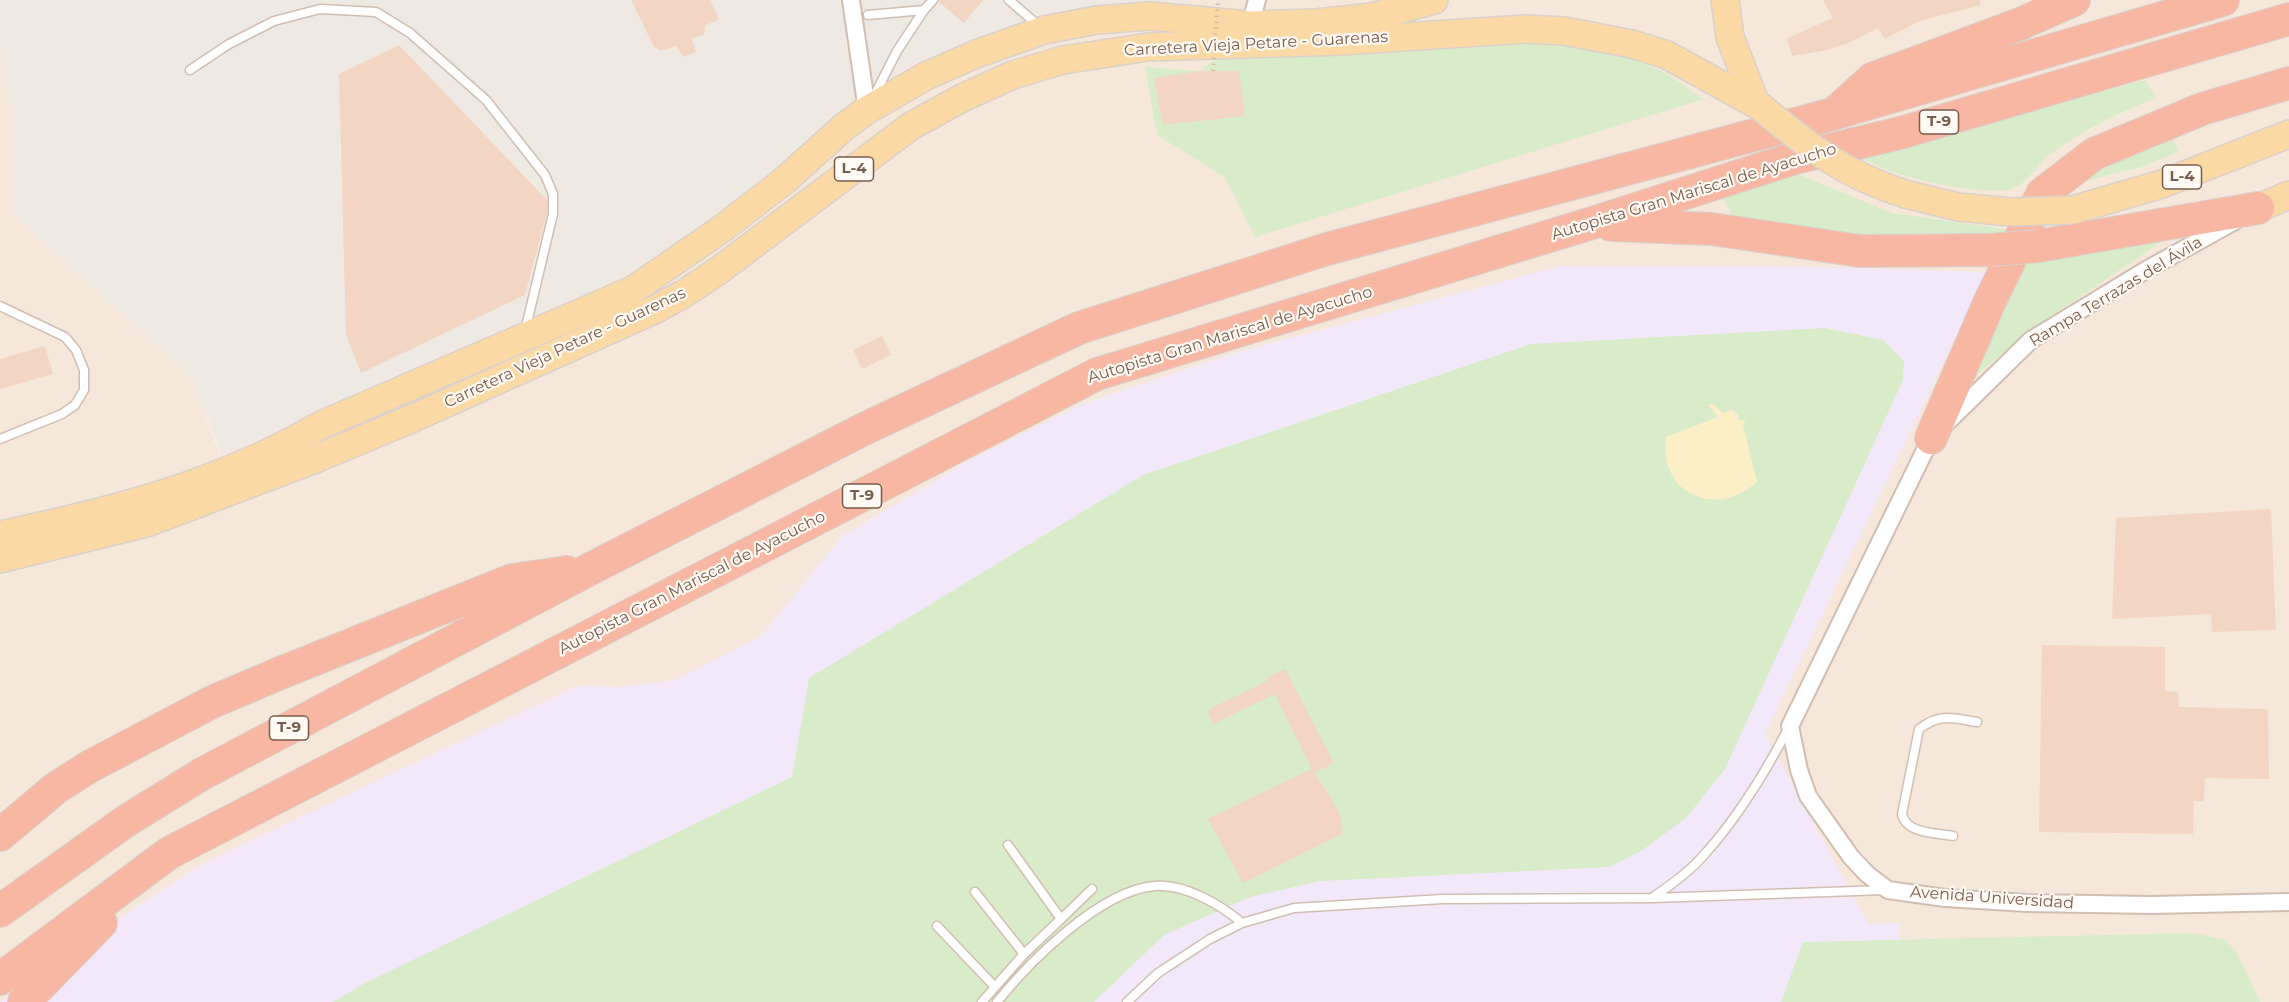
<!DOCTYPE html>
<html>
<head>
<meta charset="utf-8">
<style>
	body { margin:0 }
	canvas { display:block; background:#fdf6ec }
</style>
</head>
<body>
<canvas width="2289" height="1002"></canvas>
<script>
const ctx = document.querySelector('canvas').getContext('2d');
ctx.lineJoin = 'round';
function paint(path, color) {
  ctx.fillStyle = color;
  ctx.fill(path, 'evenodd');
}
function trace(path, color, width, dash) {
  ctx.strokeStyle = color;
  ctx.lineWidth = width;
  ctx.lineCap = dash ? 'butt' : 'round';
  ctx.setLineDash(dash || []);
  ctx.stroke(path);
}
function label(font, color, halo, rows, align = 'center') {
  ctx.font = font + ' Montserrat,sans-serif';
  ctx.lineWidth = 4.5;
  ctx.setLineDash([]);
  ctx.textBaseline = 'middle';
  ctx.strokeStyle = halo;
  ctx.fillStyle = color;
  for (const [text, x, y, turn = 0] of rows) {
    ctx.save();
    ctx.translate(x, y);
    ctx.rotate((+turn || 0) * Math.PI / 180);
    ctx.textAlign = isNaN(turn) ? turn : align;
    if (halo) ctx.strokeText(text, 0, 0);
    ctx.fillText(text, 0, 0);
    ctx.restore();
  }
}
paint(new Path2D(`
	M1190,0H2289V1002H0V32L11,104V213L193,378L220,455L732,205L823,128L860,93L916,64L1033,27L1190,7Z`), '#f5e8da');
paint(new Path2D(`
	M0,0H1190V7L1033,27L916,64L860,93L823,128L732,205L685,239L637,269L504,334L221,455L193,378L11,213V104L0,32Z`), '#efe9e4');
paint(new Path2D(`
	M1561,266H1777L1987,272L1765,734L1868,924L1900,923V1002H0L24,981L205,862L577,686L621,687L675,680L761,636L842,536L970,460L1082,404L1238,352Z`), '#f3e8fa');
paint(new Path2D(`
	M1538,38L1624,55L1665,73L1704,99L1255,237L1225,177L1157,135L1145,67L1199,71L1214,60L1238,57L1322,56L1405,45Z
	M2145,80L2156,98C2117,113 2080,131 2047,157C2038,165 2024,185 2014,188C1990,197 1912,180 1887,170C1877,166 1868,161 1858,157Z
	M2167,125L2178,152L2141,167L2060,187Z
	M1797,174L1892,213L2018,231L2012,243L1940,238L1846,235L1734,219L1722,195Z
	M2182,228L2050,317L1983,369L1926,435L2020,255Z
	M1825,328L1883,340L1904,361L1903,380L1725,769L1686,818L1641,851L1610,867L1321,881L1250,897L1164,935L1094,1002H333L365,983L792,777L809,678L1143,475L1531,344Z
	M2194,933L2225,940L2236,951L2260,1002H1781L1803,942Z`), '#d8ecc9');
paint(new Path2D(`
	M1713,404L1723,413L1732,410L1738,414L1739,421L1746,420L1743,425L1757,482C1716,519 1658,494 1666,437L1718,417L1708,405Z`), '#fcefc7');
paint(new Path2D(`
	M631,0H710L719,19L705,26L704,34L692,39L696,52L683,57L676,46L661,51L654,47Z
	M939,0H983L964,23L939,2Z
	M1823,0H1980L1981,5L1920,21L1885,39L1878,28L1851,42L1828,50L1792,56L1787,38L1833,18Z
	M399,45L547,200V213L525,295L361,373L346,335L339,74Z
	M1199,71H1239L1245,116L1163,125L1154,78Z
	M882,336L891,355L862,369L853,350Z
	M45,346L53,374L0,389V359Z
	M2271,509L2276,630L2212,632L2211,614L2112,619L2116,518Z
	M2042,645L2165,647V691L2178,692L2179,707L2268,709L2269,779L2205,778L2204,801H2194L2193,834L2039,832Z
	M1285,669L1334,763L1314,773L1327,791L1340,815L1343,833L1243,883L1208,819L1311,769L1312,770L1275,694L1213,724L1207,710L1267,681L1266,678Z`), '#f3d5c3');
const lane = new Path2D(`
	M1009,0L1039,26
	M868,15L924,10
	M190,70L229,44L274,21L320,9L376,12L410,33L486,100L545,175L553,194V214L525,331
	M874,96L897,51L924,10L933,0
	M0,306L65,337L76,350L84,370V390L75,405L62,414L0,439
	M1953,836C1937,833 1906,834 1902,814L1919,729C1940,713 1952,718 1977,722
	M1008,845L1061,919L1092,889
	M975,892L1024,954L1061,919
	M1653,897C1671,885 1689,872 1703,856C1735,821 1766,771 1788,729
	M937,926L995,987L1024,954
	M982,1002L995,987
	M997,1002C1030,961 1100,891 1154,886C1184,883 1221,905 1242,923
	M1127,1002L1158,973L1210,939L1242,923L1294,908L1443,899L1653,898L1885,890`);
const street = new Path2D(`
	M851,0L867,110
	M1250,25L1257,0
	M2235,221L2146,270L2031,340L1931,438L1790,726L1799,770L1808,796L1851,857L1867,874L1888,890L1945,898L2027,903L2152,905L2289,902`);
const primary = new Path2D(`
	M1725,0L1730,37L1755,102
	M1905,194L1958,207L2010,212
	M2258,208L2289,195
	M2073,210L2162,184L2289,134
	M0,535C114,511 220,484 321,425L633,290L723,228L785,180L845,126L867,110L926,76L976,54L1044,30L1097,20L1150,16L1250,25L1316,23L1372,17L1434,0
	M0,559L147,523L313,460L411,419L654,310L685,293L718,271L911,126L964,97L1013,75L1063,60L1148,47L1342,41L1526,29L1564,31L1632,44L1667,55L1761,107`);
const highway = new Path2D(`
	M1840,108L1872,79L2020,24L2074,0
	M1611,225L1712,229L1860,251L1992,250
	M2038,246L2258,208
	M1931,438L1990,301L2042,194L2094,154L2202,109L2289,83
	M0,835L56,788L89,767L212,702L278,674L512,580L567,572
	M0,911L126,821L202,774L592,568L866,428L1079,328L1327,249L1833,114L2223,0
	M0,979L169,853L1097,374L1589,224L1795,158L1900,133L2289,19
	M24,1002L101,923`);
trace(lane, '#d1beb0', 11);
trace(street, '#d1beb0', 20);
trace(primary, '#dad1cd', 30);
trace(highway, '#dad1cd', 34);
trace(lane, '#fff', 8);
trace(street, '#fff', 16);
trace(primary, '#fbd9a5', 27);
trace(highway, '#f7b7a3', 32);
const primaryBridge = new Path2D(`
	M1761,107C1810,148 1843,174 1905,194
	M2010,212L2073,210`);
const highwayBridge = new Path2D(`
	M1992,250L2038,246`);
trace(primaryBridge, '#dad1cd', 30, []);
trace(highwayBridge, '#dad1cd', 34, []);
trace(new Path2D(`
	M1213,71L1218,0`), '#d9b8a5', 4, [1.5, 4.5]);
trace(primaryBridge, '#fbd9a5', 27);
trace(highwayBridge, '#f7b7a3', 32);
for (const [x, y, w] of [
	[1939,122,39],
	[854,169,39],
	[2182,177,39],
	[862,496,39],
	[289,728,39]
]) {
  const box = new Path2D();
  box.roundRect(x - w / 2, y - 12, w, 24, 4.5);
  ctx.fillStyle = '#fffaf3';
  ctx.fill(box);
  trace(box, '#7a5c4d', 1.5);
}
label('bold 15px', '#7a5c4d', null, [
	["T-9",1939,122],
	["L-4",854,169],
	["L-4",2182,177],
	["T-9",862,496],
	["T-9",289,728]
]);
label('16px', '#7a5c4d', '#fffaf3', [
	["Carretera Vieja Petare - Guarenas",1256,44,-3],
	["Autopista Gran Mariscal de Ayacucho",1694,192,-17],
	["Rampa Terrazas del Ávila",2116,292,-31],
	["Autopista Gran Mariscal de Ayacucho",1230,335,-17],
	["Carretera Vieja Petare - Guarenas",565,348,-25],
	["Autopista Gran Mariscal de Ayacucho",692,583,-27],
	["Avenida Universidad",1992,898,4]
]);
</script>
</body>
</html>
